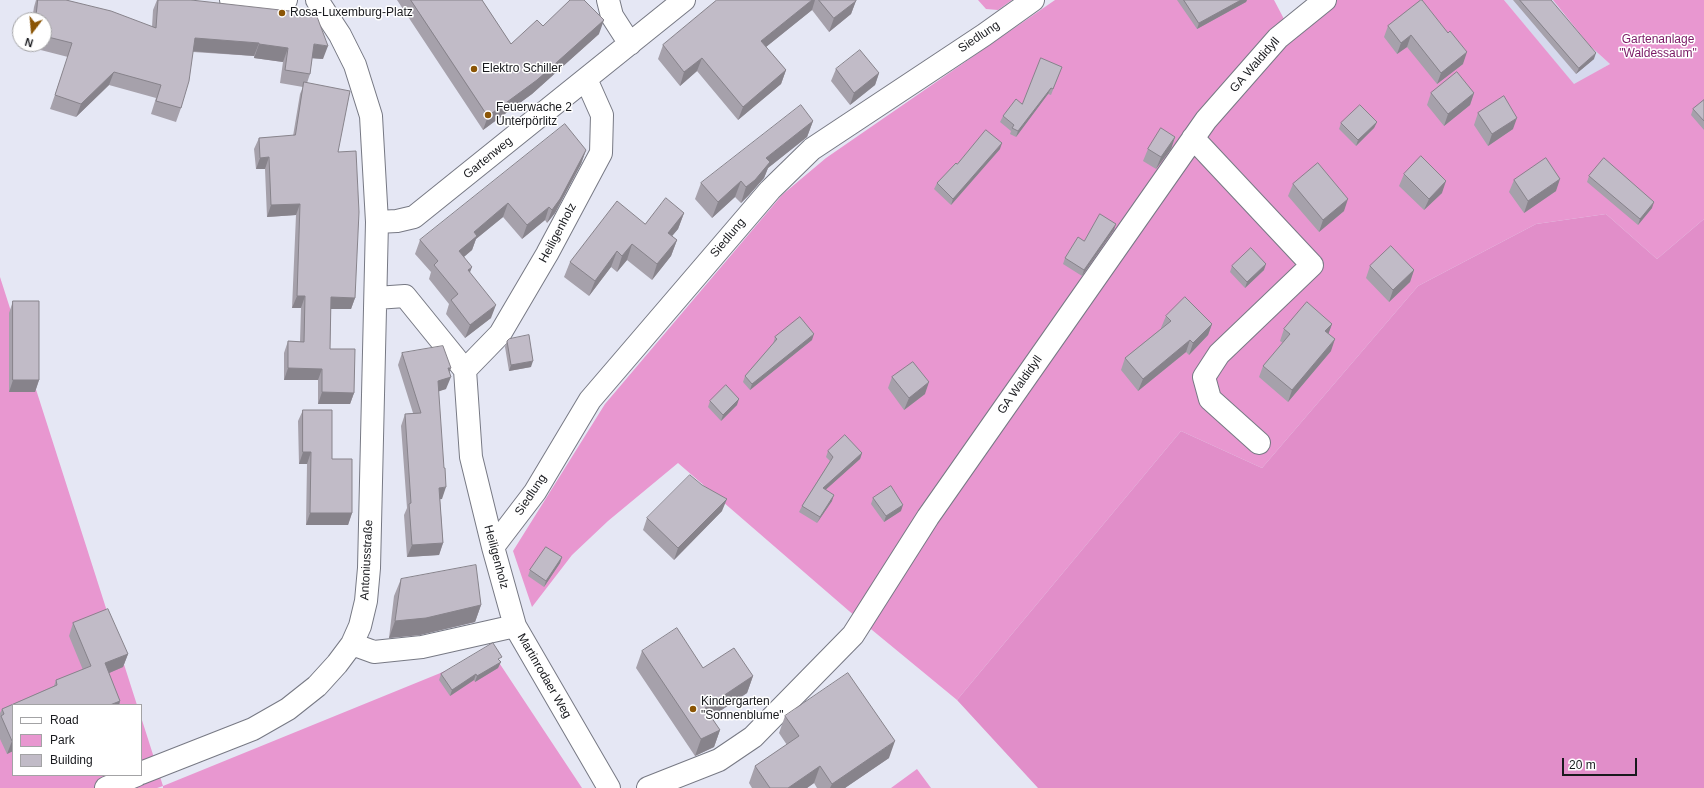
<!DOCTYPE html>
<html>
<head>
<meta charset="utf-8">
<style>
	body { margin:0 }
	#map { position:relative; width:1704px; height:788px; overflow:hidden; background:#e5e7f4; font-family:Arial,sans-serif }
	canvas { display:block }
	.legend { position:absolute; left:12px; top:704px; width:130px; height:72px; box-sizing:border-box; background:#fff; border:1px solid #a3a3a5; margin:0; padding:5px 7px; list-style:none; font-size:12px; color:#191a1e }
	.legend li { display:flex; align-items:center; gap:8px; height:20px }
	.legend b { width:20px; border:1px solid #a3a3a5 }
	.north { position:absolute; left:12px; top:12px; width:40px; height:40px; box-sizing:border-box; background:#fff; border:1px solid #a3a3a5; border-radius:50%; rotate:196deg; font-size:11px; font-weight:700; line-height:16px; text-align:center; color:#191a1e }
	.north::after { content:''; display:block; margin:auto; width:14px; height:18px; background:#8b5505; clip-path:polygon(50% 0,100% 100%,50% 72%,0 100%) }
	.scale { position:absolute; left:1562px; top:758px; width:75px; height:18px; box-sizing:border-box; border:2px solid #191a1e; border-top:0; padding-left:5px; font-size:12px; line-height:14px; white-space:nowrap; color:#191a1e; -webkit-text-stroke:3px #fff; paint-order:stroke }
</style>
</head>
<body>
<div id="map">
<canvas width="1704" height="788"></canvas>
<ul class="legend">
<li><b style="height:5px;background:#fff"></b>Road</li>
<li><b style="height:11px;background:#e897d0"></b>Park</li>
<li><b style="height:11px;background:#c1bbc7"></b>Building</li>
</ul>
<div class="north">N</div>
<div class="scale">20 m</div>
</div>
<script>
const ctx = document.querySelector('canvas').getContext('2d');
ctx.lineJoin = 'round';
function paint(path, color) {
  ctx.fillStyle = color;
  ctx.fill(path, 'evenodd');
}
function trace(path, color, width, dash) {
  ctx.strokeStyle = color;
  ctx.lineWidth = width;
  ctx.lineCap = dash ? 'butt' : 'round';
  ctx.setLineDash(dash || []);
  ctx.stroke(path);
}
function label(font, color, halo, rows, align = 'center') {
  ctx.font = font + ' Arial,sans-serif';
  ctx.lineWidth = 3;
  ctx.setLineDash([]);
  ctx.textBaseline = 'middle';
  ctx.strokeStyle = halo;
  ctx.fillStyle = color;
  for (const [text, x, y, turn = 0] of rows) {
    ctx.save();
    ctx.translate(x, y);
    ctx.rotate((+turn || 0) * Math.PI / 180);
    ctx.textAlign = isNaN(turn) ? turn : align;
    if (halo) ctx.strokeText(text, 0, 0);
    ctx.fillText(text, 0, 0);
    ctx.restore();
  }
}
paint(new Path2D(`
	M1504,0H1553L1589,45L1610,64L1574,85Z`), '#d6d9ed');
paint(new Path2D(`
	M978,0H1012L998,10L986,9Z
	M1055,0H1274L1284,19L1313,0H1504L1574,84L1610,64L1589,45L1553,0H1704V219L1657,259L1606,214L1536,224L1418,286L1262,468L1181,431L957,700L849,611L678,463L608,521L572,555L532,607L513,551L605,404L782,195L826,158Z
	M0,277L137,705H13V775H141V717L163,786L492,652L582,788H163V786L157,788H0Z
	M917,769L931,788H891Z`), '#e897d0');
paint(new Path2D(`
	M1606,214L1657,259L1704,219V788H1038L957,700L1181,431L1262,468L1418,286L1536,224Z`), '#e18ec9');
const minor = new Path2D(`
	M231,0L270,6L286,0
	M608,0L612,16L630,44
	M586,79L602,115L601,153L547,254L500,334L465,370L471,457L493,547L515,626L609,788
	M1193,138L1312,265L1219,354L1204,377L1210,399L1259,443
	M377,222L397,221L414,217L684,0
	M376,298L405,296L465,370
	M493,547L535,492L590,400L770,190L812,149L984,35L1033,0
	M352,644L374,652L422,647L515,626
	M141,773L253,729L288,709L317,686L337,664L352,644L360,626L366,601L369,568L377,222L371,116L355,65L340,35L317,0
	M106,788L137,775
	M648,788L719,760L753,737L853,635L928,517L1206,120L1278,38L1325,0`);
trace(minor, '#777984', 24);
trace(minor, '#fff', 22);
paint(new Path2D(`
	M36,0H66L152,27L153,10L157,0H191L323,59L312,58L310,74L307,83L338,152L355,298L351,309H331L330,349L354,393L350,404H318V380H284V353L288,341L300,342L301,308H292L296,215L267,217L265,169H256L254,149L259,138L293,136L300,94L303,87L280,83L283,62L254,58V56L193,52L181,108L176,122L151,114L156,98L109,85L76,117L50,109L68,57L29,47V44H44V20H32L34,7Z
	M397,0H482L511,44L543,26L599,34L532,94L483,130Z
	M717,0H856L851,14L829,32L812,10L766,47L786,70L781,84L738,120L697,71L680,86L658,59L663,45Z
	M1177,0H1247L1246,2L1197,29Z
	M1421,0L1463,64L1437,84L1407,47L1397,54L1384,37L1388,26Z
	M1513,0H1551L1594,59L1576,74Z
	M1062,67L1051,95L1048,94L1016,137L1010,134L1011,131L1000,122L1003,116L1022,104Z
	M836,69L879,73L875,85L850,105L831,81Z
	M1431,93H1474L1470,105L1444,126L1427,105Z
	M1704,100V130L1691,115L1693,109Z
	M1478,113L1513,129L1488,146L1474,125Z
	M813,121L807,137L768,168L764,178L749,195L741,203L735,197L712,218L695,199L701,183Z
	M1377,122L1374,128L1356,146L1339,129L1341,123Z
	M1175,137L1171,149L1156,169L1143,161L1148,149Z
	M1000,149L951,205L934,189L937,183L957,164Z
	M586,150L581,164L555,213L547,223L545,220L522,239L503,217L476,239L472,250L464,257L470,273L491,318L465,338L446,314L449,304L429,279L431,272L415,254L420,240Z
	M1404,174L1442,193L1424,210L1399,186Z
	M1589,176L1652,208L1638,225L1587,182Z
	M1514,180L1556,191L1524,213L1509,192Z
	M1293,184L1344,211L1319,232L1288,196Z
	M684,213L678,229L672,236L677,240L671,256L652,280L627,260L617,272L611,267L589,296L564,277L570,262L645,224Z
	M1114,230L1082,276L1063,264L1065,258L1084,241Z
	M1232,266L1264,270L1245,288L1230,272Z
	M1370,266L1414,270L1410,282L1389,302L1366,278Z
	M13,301L39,380L35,392H9V313Z
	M1166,316L1212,324L1208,335L1189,355L1186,352L1138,391L1121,370L1125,358L1162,328H1161Z
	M1332,324L1328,334L1331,351L1288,402L1259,377L1263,366L1283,343L1280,341L1284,329Z
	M775,337L812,340L750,390L743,382L745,376L773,344Z
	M507,341L531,367L509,371L505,347Z
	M402,353L446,389L438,391L442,499H440L443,543L439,555L407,557L404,515L407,508L401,426L405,414L413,413L398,365Z
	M892,377L925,394L904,410L888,388Z
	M710,401L737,405L721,421L708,407Z
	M303,410L332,459L352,513L348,525H306L307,464H299L298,421Z
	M828,451L862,453L860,459L826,489L832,501L817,523L799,512L802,506L830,461L826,457Z
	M702,485L722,511L674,560L643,530L647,518Z
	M873,498L901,511L884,522L871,504Z
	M562,557L560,563L544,587L528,576L530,570Z
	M401,579L481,605L475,622L420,635L389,638L394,596Z
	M73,623L128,654L123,667L109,673L120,701L119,705H13V751L7,754L0,739V713L2,709L54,686L56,680L83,670L69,636Z
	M642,651L703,668L753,676L747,693L711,717L720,730L714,747L695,756L636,668Z
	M500,661L498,668L475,682L474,680L450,696L439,680L441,674Z
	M785,716L889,758L845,788H817L814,783L807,788H752L749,783L755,766L787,745L779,733Z`), '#a6a1ab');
paint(new Path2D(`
	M812,0H815L812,10L756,55L761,41Z
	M1241,0H1247L1246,2L1197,29L1199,23Z
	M856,1L851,14L829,32L834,18Z
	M604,20L599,34L532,94L483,130L488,116Z
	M1411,35L1407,47L1397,54L1401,43Z
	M195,38L259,43L254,56L190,51Z
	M259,44L288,48L283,62L254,58Z
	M314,44L328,46L323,59L309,58Z
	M1467,52L1463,64L1437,84L1441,73Z
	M1596,53L1594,59L1576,74L1579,68Z
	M702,58L697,71L680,86L684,72Z
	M786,70L781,84L738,120L743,107Z
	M114,72L109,85L76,117L81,104Z
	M879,73L875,85L850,105L854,93Z
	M1051,88L1048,94L1016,137L1018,131Z
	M1474,93L1470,105L1444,126L1448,114Z
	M1517,118L1513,129L1488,146L1492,134Z
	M813,121L807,137L768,168L764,178L749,195L741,203L746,187L766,158Z
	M1377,122L1374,128L1356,146L1358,140Z
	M1175,137L1171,149L1156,169L1161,157Z
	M1002,143L1000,149L951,205L953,199Z
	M586,150L581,164L555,213L547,223L552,210Z
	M269,157L265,169H256L260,158Z
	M1560,179L1556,191L1524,213L1528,201Z
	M741,181L735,197L712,218L718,202Z
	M1446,181L1442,193L1424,210L1429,199Z
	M1348,199L1344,211L1319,232L1323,220Z
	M1654,202L1652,208L1638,225L1640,219Z
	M508,203L503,217L476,239L472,250L454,265L459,251L474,232Z
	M300,204L296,215L267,217L271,205Z
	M549,207L545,220L522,239L527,225Z
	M684,213L678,229L662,248L668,233Z
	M1116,224L1114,230L1082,276L1084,270Z
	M677,240L671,256L652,280L657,264Z
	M632,244L627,260L617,272L622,256Z
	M617,251L611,267L589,296L595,281Z
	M1266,264L1264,270L1245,288L1247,282Z
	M472,267L467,280L468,270Z
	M1414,270L1410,282L1389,302L1393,290Z
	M297,296H305L301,308H292Z
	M331,297L355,298L351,309H327Z
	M496,305L491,318L465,338L470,325Z
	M1212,324L1208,335L1189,355L1193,343Z
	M1332,324L1328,335L1325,331Z
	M814,334L812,340L750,390L752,384Z
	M1335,339L1331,351L1288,402L1292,390Z
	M1190,340L1186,352L1138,391L1143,379Z
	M533,361L531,367L509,371L511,365Z
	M288,368L322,369L318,380H284Z
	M448,368H451L447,378L451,377L446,389L434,393L438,381Z
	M13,380H39L35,392H9Z
	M929,382L925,394L904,410L909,398Z
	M322,392L354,393L350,404H318Z
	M739,399L737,405L721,421L723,415Z
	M303,452H311L307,464H299Z
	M862,453L860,459L821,494L823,488Z
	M446,487L442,499L435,500L439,488Z
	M834,495L832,501L817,523L820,517Z
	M727,499L722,511L674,560L678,548Z
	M903,505L901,511L884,522L886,516Z
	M310,513H352L348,525H306Z
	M443,543L439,555L407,557L412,545Z
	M562,557L560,563L544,587L546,581Z
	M481,605L475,622L420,635L389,638L395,621Z
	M128,654L123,667L100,677L105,663Z
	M501,662L498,668L475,682L477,676Z
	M476,674L474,680L450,696L452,690Z
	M753,676L747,693L699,725L705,708Z
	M120,701L119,705H110Z
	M720,730L714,747L695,756L701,739Z
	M13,740V751L7,754L12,741Z
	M895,741L889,758L845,788H830L832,784Z
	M820,766L814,783L807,788H788Z`), '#87838b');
const building = new Path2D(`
	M38,0H66L111,11L156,28L158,0H191L316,14L328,46L314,44L310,74L285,70L288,48L259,44V43L195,38L189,81L181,108L156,101L161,85L114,72L81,104L55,95L72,43L44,36V20H36Z
	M411,0H482L511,44L537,20L543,26L570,0H584L604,20L537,80L488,116Z
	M717,0H812L761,41L786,70L743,107L702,58L684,72L663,45Z
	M819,0H856V1L834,18Z
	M1184,0H1241L1199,23Z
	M1421,0H1422L1448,33L1450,31L1467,52L1441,73L1411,35L1401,43L1388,26Z
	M1520,0H1551L1596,53L1579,68Z
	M860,50L879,73L854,93L836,69Z
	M1041,58L1062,67L1053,89L1051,88L1018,131L1012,128L1014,125L1003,116L1016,99L1022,104Z
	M1457,72L1474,93L1448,114L1431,93Z
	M304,82L350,91L338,152L356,151L359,212L355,298L331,297L330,349H355L354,393L322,392V369L288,368V341L304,342L305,296H297L300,204L271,205L269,157L260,158L259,138L295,135Z
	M1504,96L1517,118L1492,134L1478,113Z
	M1704,100V121L1693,109Z
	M801,105L813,121L766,158L770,162L755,180L746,187L741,181L718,202L701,183Z
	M1360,105L1377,122L1358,140L1341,123Z
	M565,124L586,150L560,199L552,210L549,207L527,225L508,203L474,232L477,236L459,251L472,267L468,270L496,305L470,325L451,300L458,294L434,265L438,261L420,240Z
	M1161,128L1175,137L1161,157L1148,149Z
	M986,130L1002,143L953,199L937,183L956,163L957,164Z
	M1421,156L1446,181L1429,199L1404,174Z
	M1546,158L1560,179L1528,201L1514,180Z
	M1604,158L1654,202L1640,219L1589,176Z
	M1318,163L1348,199L1323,220L1293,184Z
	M666,198L684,213L668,233L677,240L657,264L632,244L622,256L617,251L595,281L570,262L617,201L645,224Z
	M1100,214L1116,224L1084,270L1065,258L1078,237L1084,241Z
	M1391,246L1414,270L1393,290L1370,266Z
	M1251,248L1266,264L1247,282L1232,266Z
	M1185,297L1212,324L1193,343L1190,340L1143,379L1125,358L1171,321L1166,316Z
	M13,301H39V380H13Z
	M1307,302L1332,324L1325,331L1335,339L1292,390L1263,366L1290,334L1284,329Z
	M800,317L814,334L752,384L745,376L777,339L775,337Z
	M529,335L533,361L511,365L507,341L509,339Z
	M443,346L451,368H448L451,377L438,381L444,468H445L446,487L439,488L443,543L412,545L409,504L411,503L405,414L421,413L402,353Z
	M913,362L929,382L909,398L892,377Z
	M726,385L739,399L723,415L710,401Z
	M303,410H332V459H352V513H310L311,452H303Z
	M845,435L862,453L823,488L834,495L820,517L802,506L833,457L828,451Z
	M690,475L702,485L727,499L678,548L647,518Z
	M891,486L903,505L886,516L873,498Z
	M546,547L562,557L546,581L530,570Z
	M476,565L481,605L426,618L395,621L401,579Z
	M108,609L128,654L105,663L120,701L110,705H13V740L12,741L1,716L4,714L2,709L57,685L56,680L91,666L73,623Z
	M677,628L703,668L734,648L753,676L705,708L720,730L701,739L642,651Z
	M493,643L502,657L498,659L501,662L477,676L476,674L452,690L441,674Z
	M848,673L895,741L832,784L820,766L788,788H770L755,766L799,736L785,716Z`);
paint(building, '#c1bbc7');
trace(building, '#87838b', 1);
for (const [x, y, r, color] of [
	[282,13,4,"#8b5505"],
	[474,69,4,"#8b5505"],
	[488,115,4,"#8b5505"],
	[693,709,4,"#8b5505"]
]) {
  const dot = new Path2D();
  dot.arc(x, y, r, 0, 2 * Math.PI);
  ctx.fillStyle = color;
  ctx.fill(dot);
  trace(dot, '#fff', 1.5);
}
label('12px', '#191a1e', '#fff', [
	["Rosa-Luxemburg-Platz",290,13],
	["Elektro Schiller",482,69],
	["Feuerwache 2",496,108],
	["Unterpörlitz",496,122],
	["Kindergarten",701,702],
	["\"Sonnenblume\"",701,716]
], 'left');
label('12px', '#191a1e', '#fff', [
	["Siedlung",979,37,-34],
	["GA Waldidyll",1255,65,-49],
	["Gartenweg",488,158,-39],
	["Heiligenholz",558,233,-62],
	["Siedlung",728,238,-50],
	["GA Waldidyll",1020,385,-55],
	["Siedlung",531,495,-56],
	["Heiligenholz",496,557,75],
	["Antoniusstraße",367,560,-87],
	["Martinrodaer Weg",544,676,60]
]);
label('12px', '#7a1965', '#fff', [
	["Gartenanlage",1658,40],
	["\"Waldessaum\"",1658,54]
]);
</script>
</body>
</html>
